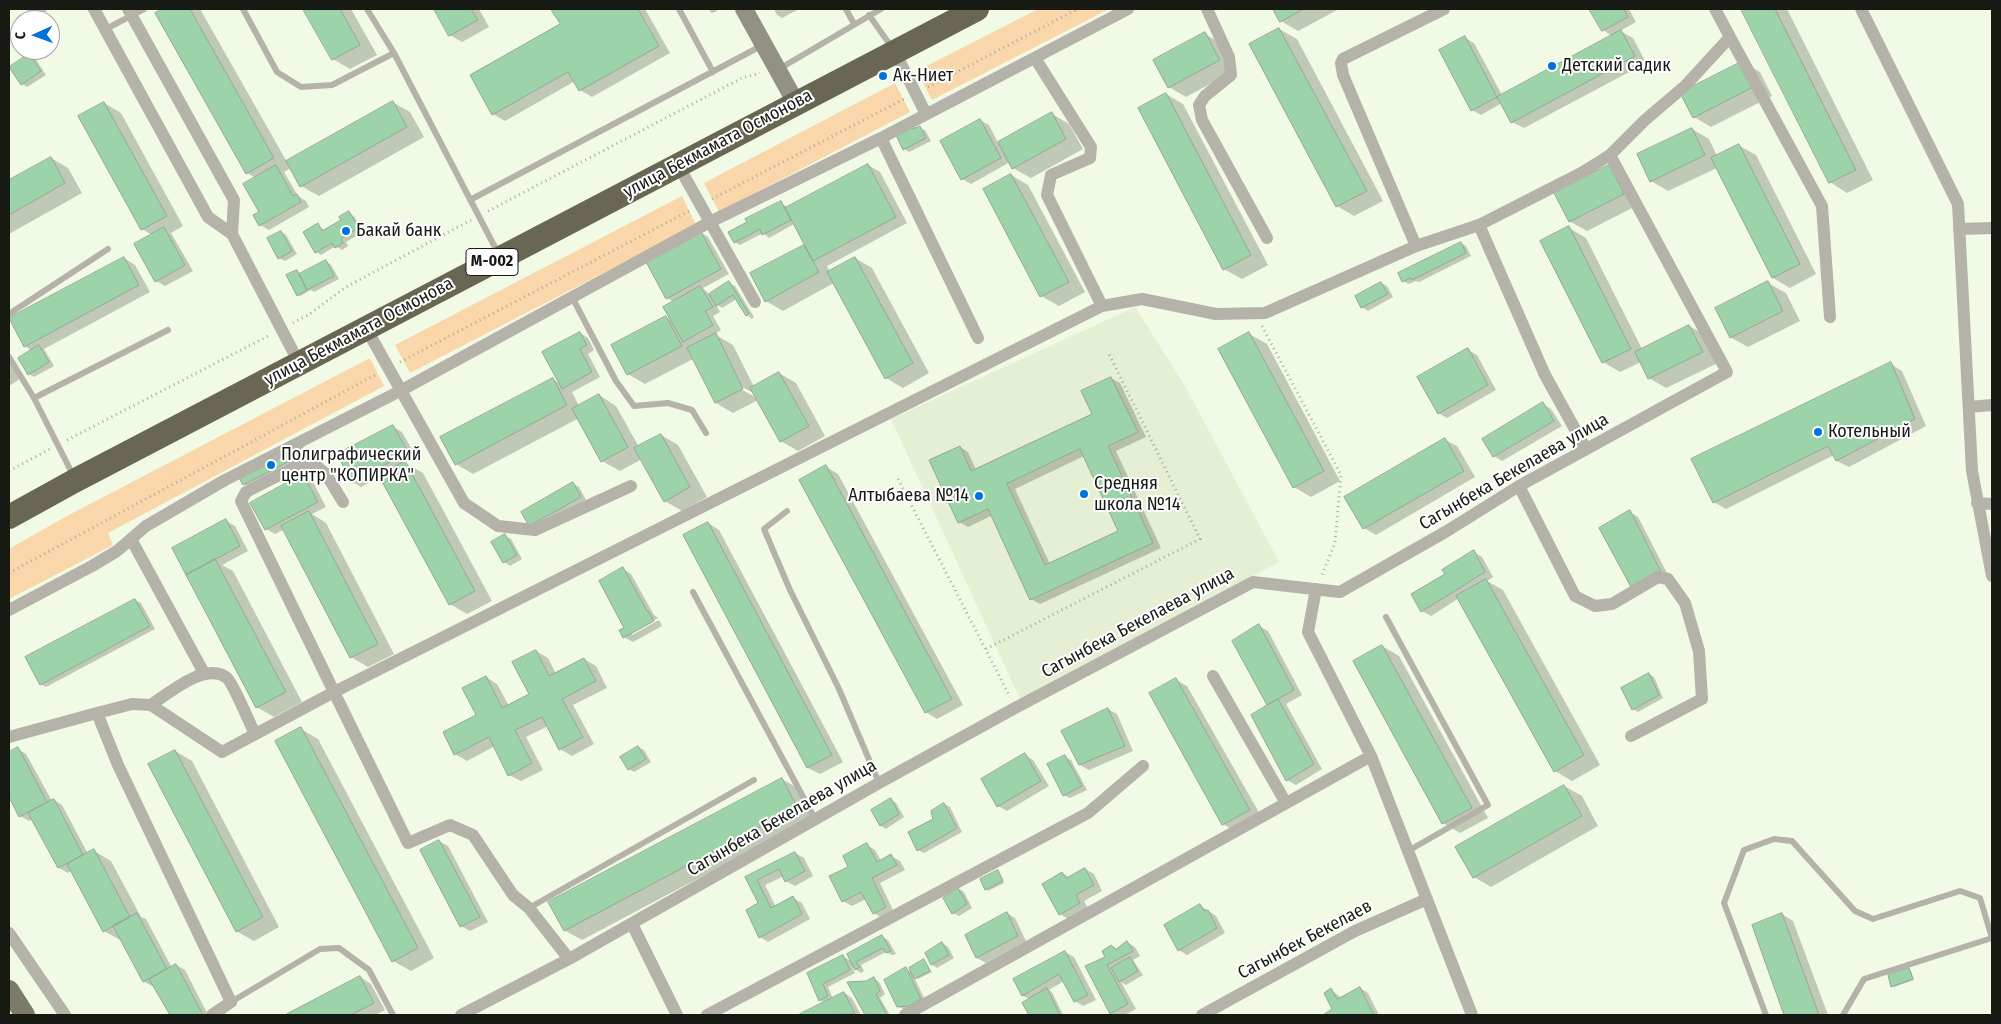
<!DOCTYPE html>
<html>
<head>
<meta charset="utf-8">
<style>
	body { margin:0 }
	#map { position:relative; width:2001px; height:1024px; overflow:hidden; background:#f1fae4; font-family:"Fira Sans Condensed",sans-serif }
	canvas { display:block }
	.frame { position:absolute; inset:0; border:10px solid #171a13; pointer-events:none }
	.north { position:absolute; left:10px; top:10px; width:50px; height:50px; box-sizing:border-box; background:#fff; border:1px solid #a2a3a1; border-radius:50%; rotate:268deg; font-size:14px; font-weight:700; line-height:20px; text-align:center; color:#171a13 }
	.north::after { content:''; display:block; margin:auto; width:18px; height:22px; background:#0073da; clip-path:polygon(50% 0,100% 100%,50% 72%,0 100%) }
</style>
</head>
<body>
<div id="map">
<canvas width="2001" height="1024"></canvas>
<div class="frame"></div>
<div class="north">С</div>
</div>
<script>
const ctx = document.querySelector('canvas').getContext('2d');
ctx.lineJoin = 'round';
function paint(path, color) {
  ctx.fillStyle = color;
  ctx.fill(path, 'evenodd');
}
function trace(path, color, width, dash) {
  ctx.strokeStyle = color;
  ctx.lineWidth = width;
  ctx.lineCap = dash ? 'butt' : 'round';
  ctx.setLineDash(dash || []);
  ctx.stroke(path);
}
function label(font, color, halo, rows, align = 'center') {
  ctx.font = font + ' "Fira Sans Condensed",sans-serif';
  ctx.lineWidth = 4;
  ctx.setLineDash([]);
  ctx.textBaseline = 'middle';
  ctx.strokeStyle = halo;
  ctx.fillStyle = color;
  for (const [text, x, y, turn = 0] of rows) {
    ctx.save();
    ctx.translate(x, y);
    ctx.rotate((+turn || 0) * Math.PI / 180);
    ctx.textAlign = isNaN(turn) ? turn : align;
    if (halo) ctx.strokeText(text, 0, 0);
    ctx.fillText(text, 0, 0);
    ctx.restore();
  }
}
paint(new Path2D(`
	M1135,307L1185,386L1279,562L1020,699L891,419Z`), '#e4efd3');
paint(new Path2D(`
	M1038,9H1109L932,100L917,71Z
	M895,83L910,112L719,212L704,183Z
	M682,196L696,225L410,373L395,345Z
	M370,358L384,386L108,533L113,545L9,599V549L65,517Z`), '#fad7ab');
paint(new Path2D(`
	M26,9H45L47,11L35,18L30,15Z
	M164,9H200L287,162L392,102L410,112L424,137L319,196L301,186L291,168L284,172L298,196L306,201L309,207L269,230L260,225L261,213L256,178L247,173L156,13Z
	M305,9H351L377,55L350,69L333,59Z
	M435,9H479L489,27L462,42L450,35Z
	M553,9H645L670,53L592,97L580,90L575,81L505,121L493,114L562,25Z
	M708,9H716L717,11L712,13Z
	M774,9H799L782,18L777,15Z
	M1274,9H1339L1298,31L1281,21Z
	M1591,9H1629L1636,22L1620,31L1633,38L1646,63L1524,128L1512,122L1502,103L1481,115L1472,110L1465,38L1474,43L1502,95L1612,36L1603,30Z
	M1743,9H1787L1873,180L1847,193L1830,182Z
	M1279,29L1297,39L1383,201L1354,216L1337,206Z
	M1205,34L1222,44L1236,70L1186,97L1169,87Z
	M29,55L35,58L46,75L27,87L22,84Z
	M1743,62L1760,72L1772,96L1711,127L1694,117Z
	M1166,94L1183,104L1268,265L1242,279L1224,269Z
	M104,103L121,113L183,226L171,233L193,271L165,286L156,281L152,235L142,229Z
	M1052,114L1069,124L1083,149L1031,178L1013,168L1010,162L971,184L962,179L980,120L989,125L998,143Z
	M910,125L925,130L931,141L909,152L904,149Z
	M1692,129L1709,139L1717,156L1738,145L1756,155L1816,274L1790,288L1773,278L1717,168L1668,191L1651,181Z
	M51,158L68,168L82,193L9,234V182Z
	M868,165L880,172L907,223L827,266L830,272L855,258L872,268L929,373L903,388L886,378L834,283L783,311L766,301L804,246L808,249L794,224L769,238L763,233L740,245L735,242L780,202L788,208Z
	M1609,167L1640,204L1587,231L1569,221Z
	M1011,175L1028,185L1085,292L1059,306L1041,296Z
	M349,213L354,216L363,232L346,242L348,246L342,250L336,246L321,255L316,252L318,225L325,231L343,221Z
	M1569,228L1586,238L1642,349L1689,326L1707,336L1720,362L1666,388L1649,378L1641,362L1620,372L1603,362Z
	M281,232L286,235L297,254L285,261L279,258Z
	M700,232L708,237L729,274L703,288L710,295L729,283L735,286L754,317L752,319L747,315L737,299L722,308L716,304L720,312L713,316L721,330L714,334L733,345L754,387L779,373L796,383L825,436L798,451L781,441L758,400L733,413L716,403L693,359L645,384L628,374L666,317L674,322V302L667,298ZM739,385L755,394V397L737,387Z
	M1461,243L1466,246L1471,256L1419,282L1416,281L1409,284L1403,281Z
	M124,258L135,265L150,292L44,349L54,366L34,377L29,374L32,351L25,346Z
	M326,261L331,265L339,279L314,292L311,290L300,296L298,295L297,271L300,275Z
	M1381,283L1387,286L1393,297L1368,311L1362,307L1356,296Z
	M1768,283L1786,293L1800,321L1748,347L1730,337Z
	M580,333L588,338L594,350L588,354L600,377L572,392L579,406L599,395L616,406L639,447L661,435L678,445L707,497L682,511L665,501L642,459L620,471L602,461L579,418L473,474L456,464L553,379L560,384Z
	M1249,334L1267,344L1340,481L1311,497L1294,487Z
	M1468,350L1477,355L1496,390L1447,418L1438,413Z
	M9,359L20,379L9,386Z
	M1891,364L1902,371L1926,426L1849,467L1837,461L1834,455L1726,509L1714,502Z
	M1111,378L1120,383L1146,437L1116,451L1161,548L1040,604L1031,599L993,515L968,527L959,522L960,447L968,452L976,470L1094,415ZM1084,456L1119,532L1050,564L1015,489Z
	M1543,404L1551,409L1562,426L1502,461L1494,456Z
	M393,427L402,432L416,457L405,463L423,473L492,601L467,614L450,604L381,476L361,487L353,482Z
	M1445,440L1457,446L1475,477L1376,535L1364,528Z
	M300,445L305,449L309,456L249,488L244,484Z
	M826,467L838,474L963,705L937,719L926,712Z
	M303,475L312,480L326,507L312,514L326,523L394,654L368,667L351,657L285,529L275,534L266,529Z
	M573,484L579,487L586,500L535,528L530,525Z
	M1630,512L1638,517L1669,577L1632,586Z
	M226,521L235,526L248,551L222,565L233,571L302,702L274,717L257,707L173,548Z
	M708,523L719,530L843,762L820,774L808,768L684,536Z
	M505,536L511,539L522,559L510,566L504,562L493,543Z
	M1474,552L1482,557L1493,577L1487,581L1503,590L1600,765L1572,781L1555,771L1459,598L1431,616L1422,611L1446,575Z
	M623,569L631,574L654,615L658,618L632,632V635L659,620L662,626L633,642L624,637Z
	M135,600L141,603L155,629L46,687L40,684Z
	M1259,626L1268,631L1302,695L1286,704L1322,769L1296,785L1287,780L1269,705L1234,641Z
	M1382,646L1399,656L1488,818L1460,833L1443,823Z
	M536,651L548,658L556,674L584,659L596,666L607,688L573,705L594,744L572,756L560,749L548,726L526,737L543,770L521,781L509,775L495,746L467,761L455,754L478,715L486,677L497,684L509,706L531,695Z
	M1649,674L1654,677L1663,698L1638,712L1633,709Z
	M1176,680L1187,686L1261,816L1235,831L1223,824Z
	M1108,709L1117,714L1133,751L1089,770L1080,765Z
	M301,729L318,739L434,958L411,971L393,961Z
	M638,747L644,750L651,762L634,772L629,769Z
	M18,749L26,754L52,801L54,800L62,805L88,854L94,851L111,861L141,917L146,919L172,968L176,965L185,970L208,1015H172L155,985L152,986L143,981L122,941L104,931L72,870L68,873L59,868L33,819L29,821L20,816L9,795V754Z
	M175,751L192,761L279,927L254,941L236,931Z
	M1025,755L1033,760L1049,786L1007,811L998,806Z
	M1065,757L1071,760L1087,790L1070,798L1064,795Z
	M782,779L799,789L814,817L582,940L564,930Z
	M1564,786L1582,796L1598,826L1491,887L1474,877Z
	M891,800L896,803L904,817L886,829L881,826L873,810Z
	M944,804L950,807L962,832L924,853L918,850Z
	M439,841L448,846L488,922L470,931L461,926Z
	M867,845L875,850L881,861L891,856L900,861L905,870L880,883L894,912L882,918L874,913L866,899L852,906L843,901L850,868Z
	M795,853L804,858L813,876L795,886L786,881L784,876L765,885L776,907L793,898L802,903L810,919L768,942L760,937V904L747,878Z
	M1085,869L1094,874L1102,891L1084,901L1088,908L1068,919L1060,914L1062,873L1069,877Z
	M998,872L1004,883L988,891L986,889Z
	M959,889L964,892L972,908L959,916L953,913Z
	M1200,905L1216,916L1225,933L1187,955L1179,950Z
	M1007,913L1015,918L1026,941L986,963L977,958L967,935Z
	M1782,914L1793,921L1828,1015H1785L1753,926Z
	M882,937L888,940L896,954L892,955L886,952L861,965L864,971L861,973L852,967L855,973L828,987L833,999L844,993L852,998L861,1015H802L825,1003L820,1000L809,973L843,956L852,962Z
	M1127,942L1135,947L1140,956L1133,960L1143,975L1126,985L1121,982L1136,1009L1125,1015H1114L1111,1014L1087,967L1107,957Z
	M942,943L948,947L954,958L937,968L932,965Z
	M1065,952L1074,957L1096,1000L1083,1006L1075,1001L1064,981L1049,990L1052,992L1063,1015H1031L1024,1003L1030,999L1023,996L1015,980Z
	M924,960L932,972L918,979L914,977L926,1002L904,1010L898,1006L906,969L913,973Z
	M1909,969L1911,971L1914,980L1894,987L1892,986Z
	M360,977L371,984L385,1010L375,1015H288Z
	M874,978L879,982L885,994L880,998L890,1015H866L849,983L867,982Z
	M1360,988L1368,993L1379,1015H1325L1333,1010L1331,990L1342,998Z`), '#0003');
const building = new Path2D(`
	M162,9H190L274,158L246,174L155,13Z
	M303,9H340L360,45L332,60Z
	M434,9H471L478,20L449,36Z
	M551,9H638L659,46L579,91L568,72L492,115L470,75L560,24Z
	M1273,9H1304L1280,22Z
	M1589,9H1624L1628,17L1602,31Z
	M1741,9H1775L1856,170L1829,183Z
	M1279,28L1367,191L1336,207L1249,44Z
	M1621,30L1635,56L1511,123L1497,97Z
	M1205,32L1220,60L1168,88L1153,60Z
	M1465,36L1497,97L1471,111L1439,50Z
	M29,54L41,71L21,85L9,67Z
	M1743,61L1755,86L1693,118L1680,93Z
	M1166,93L1251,255L1223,270L1138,108Z
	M393,101L407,127L300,187L286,161Z
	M104,102L167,216L141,230L78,116Z
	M1052,112L1066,139L1012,169L998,142Z
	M980,119L1001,158L961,180L940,141Z
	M910,124L913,129L920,126L926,138L903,150L894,131Z
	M1692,128L1705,155L1650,182L1637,154Z
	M1739,144L1800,264L1772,278L1711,158Z
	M51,157L65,183L9,215V180Z
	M868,164L896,217L813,261L785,208Z
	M276,165L293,196L297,194L301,202L259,226L253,215L259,212L243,184Z
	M1609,165L1624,194L1569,222L1554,193Z
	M1011,174L1069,282L1040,297L983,189Z
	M781,201L791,220L762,235L760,229L734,243L728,232L747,222L745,219Z
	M349,211L358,228L341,239L343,243L335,248L332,243L315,253L303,232L318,223L322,231L341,220L339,217Z
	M1569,226L1631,349L1602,363L1540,241Z
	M164,227L185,265L155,282L134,244Z
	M700,230L721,269L666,299L645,260Z
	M281,231L292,251L278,259L267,238Z
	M1461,242L1466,253L1412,280L1411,278L1402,282L1398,273Z
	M804,245L819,272L765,302L750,273Z
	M124,257L139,285L24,347L9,318Z
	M855,257L913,363L885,379L827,272Z
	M326,260L334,276L307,290L299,274Z
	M297,270L307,290L297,296L286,275Z
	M729,281L749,314L746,316L733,295L716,306L709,294Z
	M1768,281L1783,311L1730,338L1715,308Z
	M1381,282L1388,294L1361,308L1355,296Z
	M700,286L713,307L705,311L713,325L683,342L663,307Z
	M666,316L682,346L627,375L611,345Z
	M1689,325L1703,352L1648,379L1635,352Z
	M580,332L587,345L580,349L592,372L562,389L542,352Z
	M1249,332L1324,471L1293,488L1218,349Z
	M716,333L743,389L715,403L687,348Z
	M39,345L49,362L28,375L18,358Z
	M1468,348L1488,385L1438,414L1417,377Z
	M1891,362L1915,419L1836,461L1828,446L1713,503L1691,459Z
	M779,372L809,426L780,442L750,388Z
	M1111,377L1138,432L1108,446L1153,543L1030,600L988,509L958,523L929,460L960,446L971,471L1092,414L1081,391ZM1080,449L1118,531L1045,565L1007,484Z
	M553,378L567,405L455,465L440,437Z
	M599,394L628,447L601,462L572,409Z
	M1543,402L1554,421L1493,457L1482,439Z
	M393,425L408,452L352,483L337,454Z
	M661,434L690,487L664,502L634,448Z
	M1445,438L1464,471L1363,529L1344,497Z
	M300,444L305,453L243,485L238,476Z
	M405,461L475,591L449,605L379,476Z
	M826,465L952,699L925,713L799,480Z
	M303,474L318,502L265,530L250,503Z
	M573,482L581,497L529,526L521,512Z
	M1630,510L1661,572L1631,587L1599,528Z
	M309,511L378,644L350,658L281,526Z
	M226,519L240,546L186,575L172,548Z
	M708,522L832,755L807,768L683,535Z
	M505,534L517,555L503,563L491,542Z
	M1474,550L1485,572L1421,612L1411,594L1445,574L1442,570Z
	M215,559L286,692L256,708L186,575Z
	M623,567L647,611H648L654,621L623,638L619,630L624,628L599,581Z
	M1486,579L1584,755L1554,772L1456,596Z
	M135,599L150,626L40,685L25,657Z
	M1259,624L1294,690L1267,705L1232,641Z
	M1382,645L1472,808L1442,824L1353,661Z
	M536,650L549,676L584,658L596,681L562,699L583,737L559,750L542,717L515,730L532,763L508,776L489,737L454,755L443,732L476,715L462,688L486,676L502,708L529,694L512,662Z
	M1649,673L1659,695L1632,710L1621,688Z
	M1176,678L1250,810L1222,825L1149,693Z
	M1278,699L1314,764L1286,781L1251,715Z
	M1108,708L1125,746L1079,765L1061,731Z
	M301,727L418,948L392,962L275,741Z
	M638,746L646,759L628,770L620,757Z
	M18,747L47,802L19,817L9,797V752Z
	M175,750L263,917L236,932L148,764Z
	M1025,753L1041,781L997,807L981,779Z
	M1065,755L1082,786L1063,796L1047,764Z
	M782,778L797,807L564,931L548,902Z
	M1564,785L1582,816L1473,878L1455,847Z
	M891,798L899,814L880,826L871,810Z
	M54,799L83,855L58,868L28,813Z
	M944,803L957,828L917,851L908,832L933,819L931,811Z
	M439,840L480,917L460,927L420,850Z
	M867,843L877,862L891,854L897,865L872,878L886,907L873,914L861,892L842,902L829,876L848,867L843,856Z
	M94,849L130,917L103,932L67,864Z
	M795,852L805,871L785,882L779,869L757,880L771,908L793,896L802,914L759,938L746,910L758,903L745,877Z
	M1085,868L1094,885L1076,895L1080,903L1059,915L1042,884L1062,872L1066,878Z
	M998,870L1003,881L985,890L980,879Z
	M958,888L967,904L952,914L943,898Z
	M1200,904L1204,911L1208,910L1217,928L1178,951L1164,925Z
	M1007,912L1018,936L976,958L965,935Z
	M137,913L167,969L143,982L113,926Z
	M1782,913L1819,1015H1784L1752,925Z
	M882,935L891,951L886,953L883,948L856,962L860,967L855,970L847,954Z
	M1127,941L1133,951L1107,965L1128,1004L1110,1014L1085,966L1105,957L1102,951L1111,945L1116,949Z
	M942,942L949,955L931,965L925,953Z
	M1065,951L1088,995L1074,1002L1059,974L1022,996L1013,979Z
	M843,955L850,970L823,984L828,996L819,1001L807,973Z
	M1130,957L1138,971L1119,982L1111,968Z
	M924,959L930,971L914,979L909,968Z
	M176,964L203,1015H170L149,979Z
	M906,967L921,999L909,1006L897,1007L884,980Z
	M1909,968L1913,979L1891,987L1888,975Z
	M360,976L374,1003L351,1015H285Z
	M874,977L880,991L876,994L887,1015H865L847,982L866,981Z
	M1360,987L1374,1015H1323L1332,1009L1324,993L1331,988L1337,999Z
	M1047,988L1060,1015H1029L1022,1003Z
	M844,992L855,1014L801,1015L800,1014Z`);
paint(building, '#9dd3a9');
trace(building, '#94a697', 1);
trace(new Path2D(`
	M928,87L1078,9
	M712,199L904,99
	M488,211L742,78L760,73
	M293,323L308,315L346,287L471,220
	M1262,326L1341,475L1335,543L1321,577
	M400,362L689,211
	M67,440L270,335
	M9,471L50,449
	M898,479L1010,697
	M9,573L377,374
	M986,649L1200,539L1108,352`), '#a6ad9c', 3, [1, 4]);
trace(new Path2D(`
	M243,9L277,72L301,87L332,85L394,53
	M367,9L394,53L499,255
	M679,9L713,72
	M846,9L854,24
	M869,15L893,49
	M106,29L144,9
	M779,69L881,9
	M470,200L763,45
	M572,297L616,381L634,406L668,403L692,410L706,433
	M9,314L108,249
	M9,357L34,398L74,477
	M34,398L168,330
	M787,511L764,529L790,590L839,689L879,783
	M693,592L815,819
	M1386,617L1488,805L1408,851
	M529,908L754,780
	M231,1002L320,949L339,948L369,970L393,1015
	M1766,1015L1724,903L1744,850L1774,839L1792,841L1855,911L1873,919L1960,891L1980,898L1992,938L1864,979L1843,1015`), '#b4b2a9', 6);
trace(new Path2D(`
	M94,9L208,217L232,234L299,363
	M128,9L234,200L232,234
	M1207,9L1229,57L1231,75L1205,96L1199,105L1202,120L1267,238
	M1861,9L1958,204L1972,471L1992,576
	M1730,37L1822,206L1830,317
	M895,52L926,114
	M1035,58L1091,147L1090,158L1051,175L1047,195L1102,306
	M881,138L978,338
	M678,165L755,302
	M1479,225L1545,375L1586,449
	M1959,229L1992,228
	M1416,246L1343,75L1341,63L1343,59L1444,9
	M366,328L464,503L498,526L535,530L631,486
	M1969,407L1992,405
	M1519,486L1575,596L1595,606L1612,604L1658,577L1668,579L1685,603L1699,651L1702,699L1631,736
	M1977,503L1992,504
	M131,539L204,673
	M1316,589L1308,632L1371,756L1472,1015
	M9,610L92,566L117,551L146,526L225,480L400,391L710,222L881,138L1128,9
	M1213,676L1286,803
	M151,705C169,693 206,661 227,678C233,683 250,724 255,734
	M9,737L97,713
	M632,924L677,1015
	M9,933L65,1015
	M569,959L529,908L513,895L473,835L450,825L408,843L334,692L1102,306L1142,299L1216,314L1265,313L1416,246L1479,225L1583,172L1610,155L1645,120L1685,86L1730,37L1715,9
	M212,1015L231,1002L118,765L97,713L132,704L151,705L222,752L334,692L241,501L246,492L299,465H315L326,474L343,502
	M461,1015L569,959L879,783L1015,708L1253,582L1340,592L1447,531L1519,486L1727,372L1610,155
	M707,1015L1088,813L1143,766
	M905,1015L1371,756
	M1202,1015L1355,931L1427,899`), '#b4b2a9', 12);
trace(new Path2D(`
	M744,9L796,103`), '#939184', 18);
trace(new Path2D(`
	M9,990L25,1015`), '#7c7a69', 20);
trace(new Path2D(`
	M9,517L76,480L977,9`), '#696653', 24);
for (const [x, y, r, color] of [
	[1552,66,5,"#0073da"],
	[883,76,5,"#0073da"],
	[346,231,5,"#0073da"],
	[1818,432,5,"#0073da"],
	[271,465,5,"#0073da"],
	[1084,494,5,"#0073da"],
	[979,496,5,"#0073da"]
]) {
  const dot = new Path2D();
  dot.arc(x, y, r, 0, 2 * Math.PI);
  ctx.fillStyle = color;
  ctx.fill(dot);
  trace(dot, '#fff', 2);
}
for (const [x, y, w] of [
	[492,262,52]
]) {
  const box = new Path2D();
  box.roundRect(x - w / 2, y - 13.5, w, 27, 4);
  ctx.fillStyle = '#fff';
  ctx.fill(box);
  trace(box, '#171a13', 1);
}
label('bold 16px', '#171a13', null, [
	["M-002",492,262]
]);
label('18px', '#171a13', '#fff', [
	["Детский садик",1562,66],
	["Ак-Ниет",893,76],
	["Бакай банк",356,231],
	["Котельный",1828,432],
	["Полиграфический",281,455],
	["центр \"КОПИРКА\"",281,476],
	["Средняя",1094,484],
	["школа №14",1094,505],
	["Алтыбаева №14",969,496,"right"]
], 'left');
label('18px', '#171a13', '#fff', [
	["улица Бекмамата Осмонова",718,144,-28],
	["улица Бекмамата Осмонова",359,332,-28],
	["Сагынбека Бекелаева улица",1514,472,-30],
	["Сагынбека Бекелаева улица",1138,623,-28],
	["Сагынбека Бекелаева улица",782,818,-30],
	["Сагынбек Бекелаев",1305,940,-28]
]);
</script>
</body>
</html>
